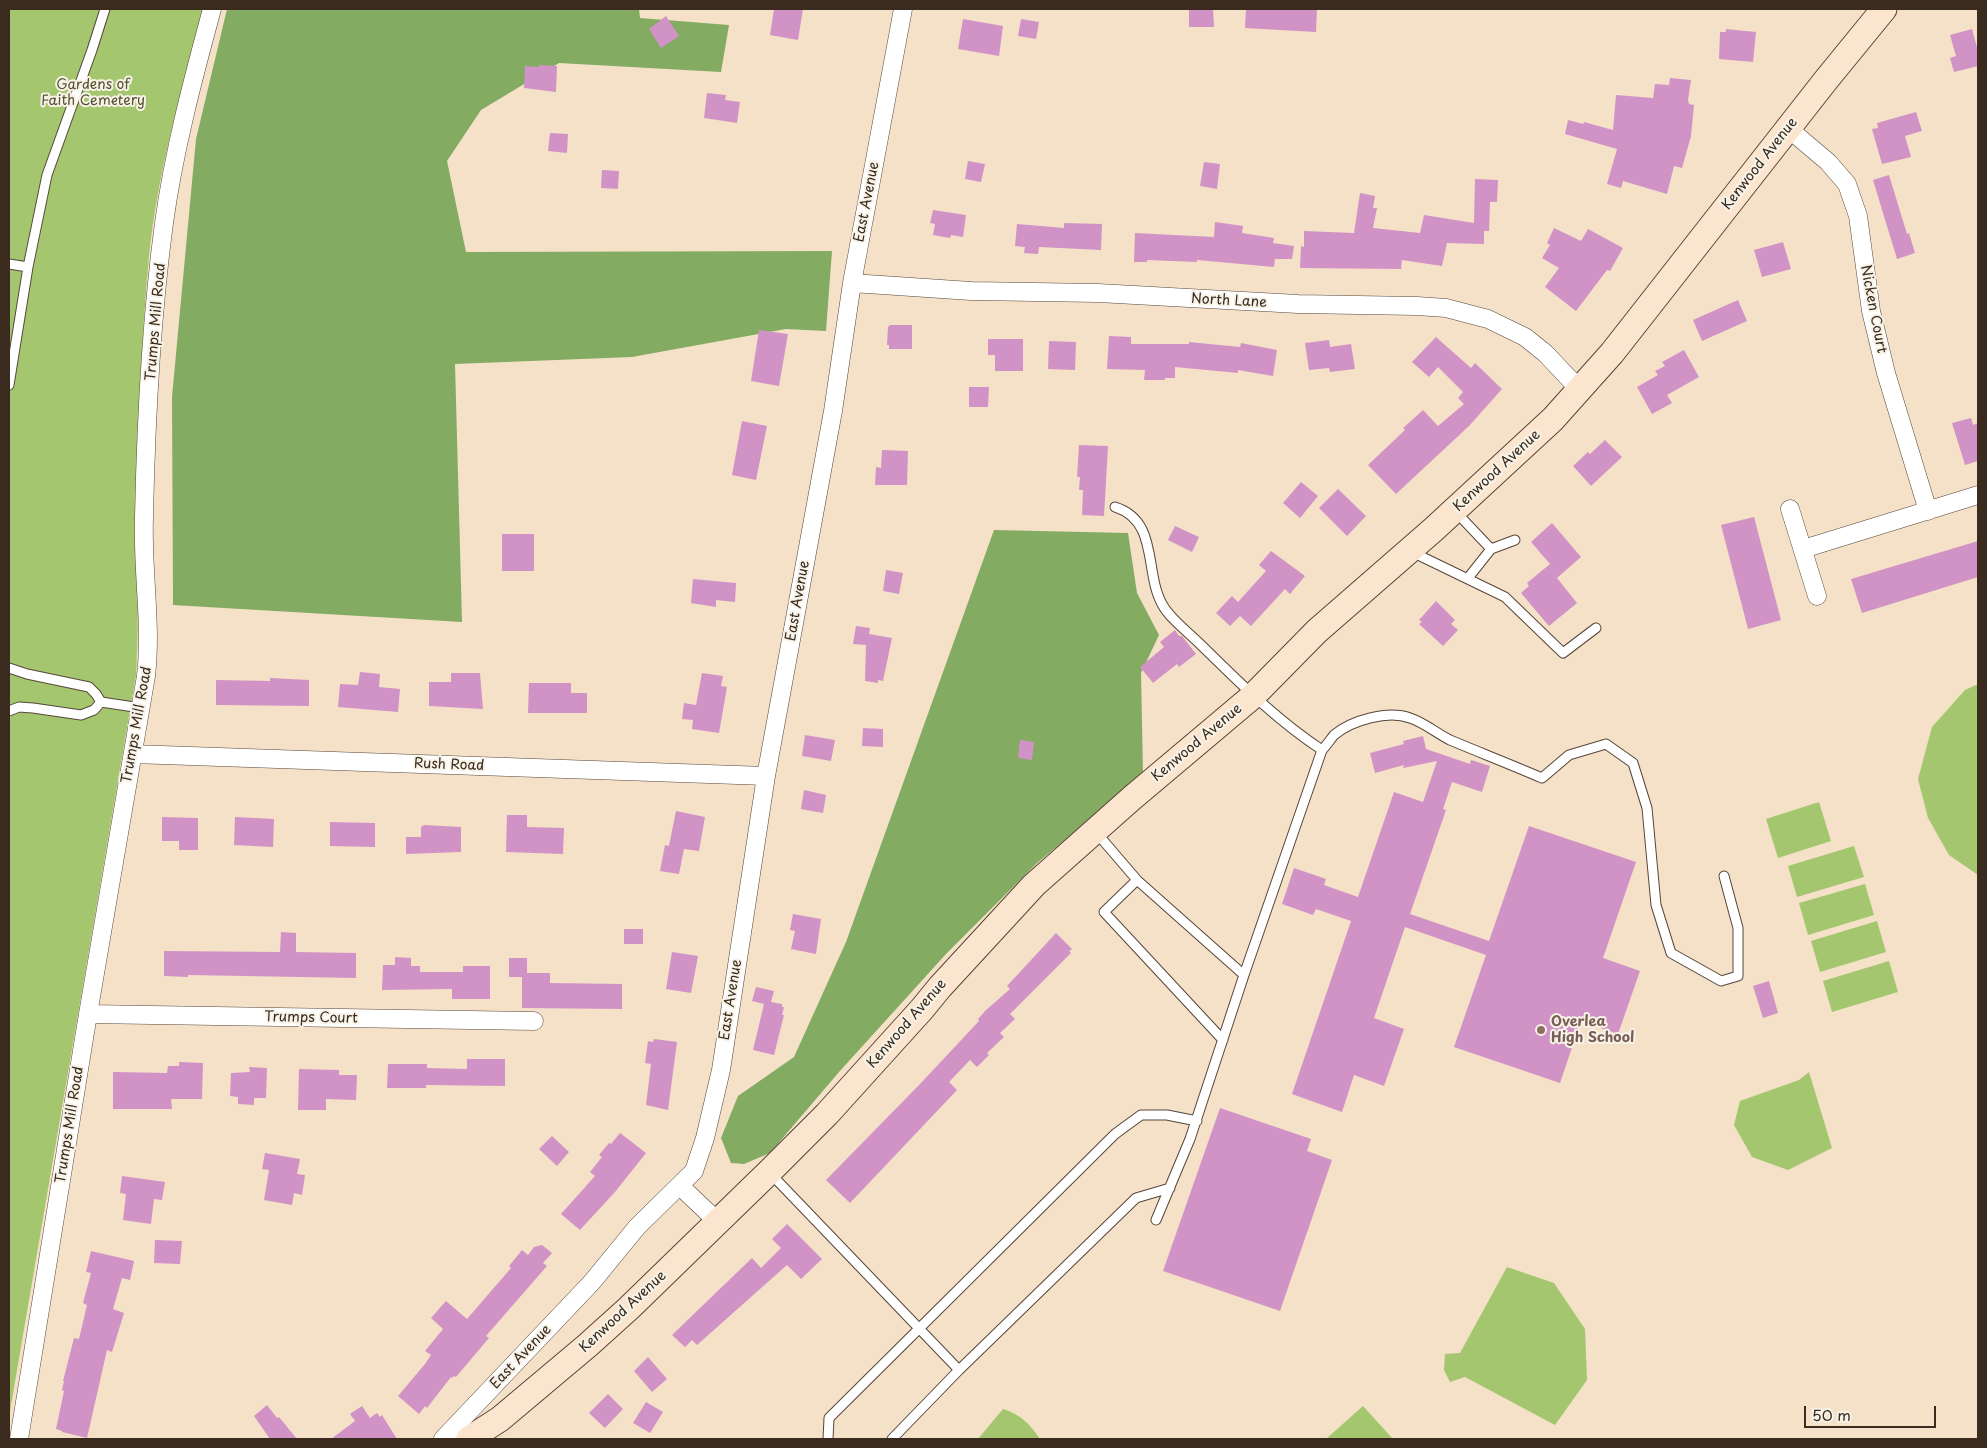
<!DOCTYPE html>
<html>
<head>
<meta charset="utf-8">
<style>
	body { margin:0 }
	#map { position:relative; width:1987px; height:1448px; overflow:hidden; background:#f4e1c8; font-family:"Playpen Sans",sans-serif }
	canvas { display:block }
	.frame { position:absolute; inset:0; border:10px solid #3b2a1e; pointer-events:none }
	.scale { position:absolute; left:1804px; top:1406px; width:132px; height:22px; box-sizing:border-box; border:2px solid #3b2a1e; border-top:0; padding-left:6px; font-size:15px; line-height:18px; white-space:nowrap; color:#3b2a1e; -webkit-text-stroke:4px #f7f3e8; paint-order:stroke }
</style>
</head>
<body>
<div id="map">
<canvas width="1987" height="1448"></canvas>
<div class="frame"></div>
<div class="scale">50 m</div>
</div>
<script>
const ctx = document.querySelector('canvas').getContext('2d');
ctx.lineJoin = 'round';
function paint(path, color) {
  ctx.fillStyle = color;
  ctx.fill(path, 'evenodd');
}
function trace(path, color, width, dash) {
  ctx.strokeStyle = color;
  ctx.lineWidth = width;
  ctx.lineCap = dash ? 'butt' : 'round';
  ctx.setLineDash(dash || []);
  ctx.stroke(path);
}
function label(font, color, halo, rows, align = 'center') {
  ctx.font = font + ' "Playpen Sans",sans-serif';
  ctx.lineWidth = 4;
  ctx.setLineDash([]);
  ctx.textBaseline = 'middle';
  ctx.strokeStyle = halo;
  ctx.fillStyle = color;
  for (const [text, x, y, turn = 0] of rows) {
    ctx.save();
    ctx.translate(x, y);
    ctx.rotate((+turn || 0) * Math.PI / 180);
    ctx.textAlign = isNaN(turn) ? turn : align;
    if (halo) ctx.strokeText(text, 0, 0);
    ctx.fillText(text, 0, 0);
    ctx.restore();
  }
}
paint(new Path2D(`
	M9,9H204C181,90 158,171 149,256C141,342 138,429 138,516C138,569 139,622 136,675L9,1417Z
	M1978,684V875L1949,855L1928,818L1918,779L1932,727L1965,690Z
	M1819,802L1831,841L1778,858L1766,819Z
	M1854,846L1864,877L1797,897L1788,866Z
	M1865,884L1874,915L1808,935L1799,903Z
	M1877,921L1886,952L1820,972L1811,941Z
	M1889,961L1898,992L1832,1012L1823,981Z
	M1809,1072L1832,1148L1788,1170L1752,1157L1734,1125L1740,1101L1799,1080Z
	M1507,1267L1554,1283L1585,1329L1587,1380L1555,1425L1465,1377L1450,1382L1444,1370L1445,1354L1460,1353Z
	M1363,1406L1393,1439H1326Z
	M1003,1409C1020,1414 1030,1424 1040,1439H978Z`), '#a4c66f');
paint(new Path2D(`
	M227,9H639L640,18L729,25L721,72L559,63L481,110L447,161L466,252L832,251L826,331L786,329L632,357L455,364L462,622L173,605L172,397L196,139Z
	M994,530L1128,533L1137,593L1159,635L1141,673L1143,775L1037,863L946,954L839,1072L770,1153L744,1164L731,1163L721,1138L738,1096L794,1057L846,942Z`), '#83ab62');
paint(new Path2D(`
	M774,9H803L798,40L770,35Z
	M1189,9H1213L1214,27H1189Z
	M1246,9H1317L1316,32L1245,28Z
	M666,16L679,36L661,48L649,29Z
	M963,19L1003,26L999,56L958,49Z
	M1021,19L1039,22L1036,39L1018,36Z
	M1726,29L1756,32L1753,62L1719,59L1720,32H1726Z
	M1972,29L1978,51V66L1954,72L1950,58L1956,56L1950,35Z
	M539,65L557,66L556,92L524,88L525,66L539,67Z
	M1670,78L1691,80L1688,100L1689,104L1694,105L1691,136L1682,168L1674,166L1667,194L1623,181L1621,188L1607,184L1617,149L1565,134L1568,120L1583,124L1584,122L1613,130L1616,95L1653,98L1655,84L1669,85Z
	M707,93L726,95L725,100L740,102L737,123L704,118Z
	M1916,112L1922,131L1905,136L1911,157L1882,164L1872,129L1878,128L1877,123Z
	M550,133L568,134L567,153L548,151Z
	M968,161L985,164L981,182L965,179Z
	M1204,162L1220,164L1217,189L1200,186Z
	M602,170L619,171L618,189L601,188Z
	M1889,175L1907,234L1909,233L1915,253L1897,259L1873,180Z
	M1475,179L1498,180L1497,202H1490L1489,231H1484V244L1447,243L1442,266L1402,260L1401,269L1300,268L1301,246L1304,247V231L1354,233L1360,193L1375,196L1373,208H1377L1373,228L1420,233L1424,215L1474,223Z
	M933,210L966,215L963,237L951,235L950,238L933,235L935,224L930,223Z
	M1215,222L1243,226L1242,233L1274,238L1273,243L1294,246L1292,259H1275L1274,267L1197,260V262L1147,260V262H1134L1135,233L1214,237Z
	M1064,223L1102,224L1101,250L1039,247L1038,254L1024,253L1025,247L1015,246L1017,224L1064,228Z
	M1554,228L1581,241L1588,229L1623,248L1610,271L1607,270L1576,311L1545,287L1559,268L1542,258L1550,245L1547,243Z
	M1783,242L1791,269L1762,277L1754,250Z
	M1738,300L1747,321L1702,341L1693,320Z
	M890,325H912V349H889V345H887L888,327Z
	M759,330L788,334L779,386L751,381Z
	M1109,336L1131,337V344H1189V342L1240,347L1241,343L1277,350L1273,376L1238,370V373L1175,367V378H1165V380H1144L1145,370L1107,369Z
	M1436,337L1471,368L1475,363L1502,389L1469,426L1396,494L1368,465L1405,430L1403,428L1423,410L1438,426L1464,404L1458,398L1463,392L1438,367L1429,377L1412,362Z
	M988,339H1023V371H995V355H988Z
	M1329,340L1330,347L1351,344L1355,369L1330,372L1329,368L1309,370L1305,343Z
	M1049,341L1076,342L1075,370L1048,369Z
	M1684,350L1699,377L1667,395L1672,403L1652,414L1637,387L1658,375L1655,371L1665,366L1662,362Z
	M969,387H989L988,407H969Z
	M1971,418L1973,425L1978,423V461L1965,465L1952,423Z
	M742,421L767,426L756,480L732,475Z
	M1605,440L1622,457L1591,486L1573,466L1588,452L1590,454Z
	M1079,445L1108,446L1104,516L1082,515L1083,490H1079L1080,477H1077Z
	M882,450L908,451L907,485H875L876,467L881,468Z
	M1301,482L1318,496L1300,518L1283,503Z
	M1338,489L1366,516L1347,536L1319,508Z
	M1754,517L1781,620L1748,629L1721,525Z
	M1552,523L1581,557L1557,578L1577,603L1549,626L1521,593L1529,586L1527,583L1550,564L1531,542Z
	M1175,526L1199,537L1192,552L1168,540Z
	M502,534H534V571H502Z
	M1978,541V577L1862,613L1851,579Z
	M1271,551L1305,576L1290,594L1285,589L1251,626L1240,616L1230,626L1216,613L1232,596L1238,602L1266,571L1259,565Z
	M886,570L903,573L899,594L883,591Z
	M693,579L736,583L735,602L716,600V607L691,603Z
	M1436,601L1455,620L1451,624L1458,630L1443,646L1419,624L1422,622L1419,620Z
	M856,626L870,628L869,634L892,638L883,681L878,680V683L865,681L866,645L853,644Z
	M1175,630L1179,636H1182L1196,654L1179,667L1177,664L1153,683L1140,667L1164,647L1160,642Z
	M360,672L380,674L379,687L400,689L398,712L338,707L340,684L358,685Z
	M451,673H480L483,709L429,706V682H451Z
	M702,673L723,676L721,686L727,687L719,733L692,729L693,720L682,719L684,703L696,705Z
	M270,678L309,680V706L216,705V680L270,681Z
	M529,683H571V693H587V713H528Z
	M863,728L883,729V747L862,746Z
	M805,735L835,740L831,761L802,756Z
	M1423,736L1426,749L1470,764L1471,760L1490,766L1482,792L1452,782L1443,809L1446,810L1410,914L1489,941L1529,826L1636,862L1603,958L1640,971L1618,1034L1581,1021L1560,1083L1454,1047L1486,955L1405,927L1374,1018L1404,1029L1384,1086L1354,1075L1342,1112L1292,1094L1351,921L1316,909L1313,915L1282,904L1294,868L1326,879L1324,885L1358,897L1394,792L1423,802L1437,761L1403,768L1404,765L1375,773L1370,753L1404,744L1403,741Z
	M1020,740L1034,742L1032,760L1018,758Z
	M804,790L826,795L823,813L801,809Z
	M676,811L705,817L699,851L684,849L679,874L660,871L665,845L669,846Z
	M507,815H527V827L564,828L563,854L506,852Z
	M162,817L198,818V850H179V841H162Z
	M235,817L274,819L273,847L234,845Z
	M330,822L375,823V847L330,846Z
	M424,825L461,827V852L406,854V837H421V827Z
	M793,914L821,919L816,954L791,949L795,931L790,930Z
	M624,929H643V944H624Z
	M281,932L296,933V952L356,953V978L188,975V977L164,976V951L280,952Z
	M1056,933L1072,949L1069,951L1071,953L1010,1014L1015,1019L1000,1033L1004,1037L987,1053L989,1055L977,1067L970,1060L949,1082L957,1090L850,1203L826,1180L920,1084L979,1021L978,1019L985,1011L1010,989L1007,986Z
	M672,952L698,956L691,993L666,989Z
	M395,957L411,958V966H420V972H463V966H490V999H452V989L382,990L383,965H395Z
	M509,958H527V973H550V983L622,984V1009L522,1008V977H509Z
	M1769,981L1778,1013L1763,1018L1753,986Z
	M756,987L774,991L771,1002L782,1004V1007H784L782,1015H784L774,1055L753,1050L764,1004L752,1001Z
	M654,1039L677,1042L668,1110L646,1105L651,1064L645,1063L648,1041L653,1042Z
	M467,1059H505V1086L426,1085V1088H387L388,1064H427V1068L467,1069Z
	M179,1062L203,1063L202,1099H171L172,1109H113V1072L167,1073L168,1066H179Z
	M249,1067L267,1068L266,1098H254V1105L238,1104V1097L230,1096L231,1073L250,1072Z
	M299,1069L339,1070V1075H357L356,1100L326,1099V1110H298Z
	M1220,1108L1311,1139L1307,1151L1332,1160L1280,1311L1163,1271Z
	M620,1133L646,1153L615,1192L580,1230L561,1214L595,1176L590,1172L602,1157L599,1155L609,1143L611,1144Z
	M552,1136L569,1152L557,1166L539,1149Z
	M265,1153L300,1159L297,1174L305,1175L302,1195L294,1193L292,1205L264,1200L269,1170L262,1169Z
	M122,1176L165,1182L162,1200L154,1199L151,1224L123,1220L126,1194L120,1193Z
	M787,1224L822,1259L801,1279L787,1265L697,1345L692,1340L685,1347L672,1335L752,1258L761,1268L781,1248L772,1239Z
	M155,1240L182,1241L180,1264L154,1263Z
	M542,1245L552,1253L543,1263L547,1266L486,1336L489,1338L456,1377L454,1376L452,1378L451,1377L427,1408L425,1406L419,1414L398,1396L425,1364L431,1355L425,1351L443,1329L431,1318L446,1301L467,1319L511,1268L509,1266L522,1250L528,1255L534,1247Z
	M91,1251L134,1261L130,1280L122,1278L113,1309L124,1313L112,1352L107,1350L87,1438L62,1432V1431L56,1429L64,1391L62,1390L64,1381H63L74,1338L79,1339L87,1305L83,1303L91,1273L86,1272Z
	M648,1357L667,1379L652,1392L634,1371Z
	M608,1394L623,1409L605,1428L589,1413Z
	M646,1402L663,1412L650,1433L633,1423Z
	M267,1405L277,1418L279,1417L297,1439H270L254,1416Z
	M362,1406L370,1418L377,1413L380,1417L382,1415L397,1439H331L355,1421L350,1414Z`), '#d193c6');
const service = new Path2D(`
	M9,264L28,267
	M9,385L28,267L47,175L92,50L105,9
	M1115,507C1159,521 1144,571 1162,604C1170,619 1187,631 1199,643C1238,681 1276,720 1322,750
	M1455,511L1491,549
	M1412,552L1505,597L1563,653L1596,628
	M1468,578L1491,549L1515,540
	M9,668L27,674L89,687L96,694L101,702
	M101,702L141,708
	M9,711L19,707L33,708L81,715L94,710L101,702
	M1095,831L1137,880L1244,975
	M1137,880L1104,912L1223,1040
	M769,1172L959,1370
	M1156,1220L1190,1139L1244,975L1322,750C1326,746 1330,740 1334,735C1352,720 1388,710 1410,718C1425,723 1436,733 1450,740C1481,753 1512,765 1542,778L1569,755L1606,744L1633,763L1647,808L1656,905L1671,953L1721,981L1738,976V928L1724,876
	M828,1439L829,1418L1115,1134L1141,1115H1167L1197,1121
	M892,1439L959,1370L1136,1198L1170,1188`);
const minor = new Path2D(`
	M1789,129L1828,162L1847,184L1858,216L1871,311L1886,373L1928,511
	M852,283L971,291L1098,293L1298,304L1417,306L1446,308L1488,319L1525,337L1545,353L1580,390
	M1790,509L1817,596
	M1803,549L1978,495
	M133,754L766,776
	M88,1014L534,1021
	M680,1186L718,1222
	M19,1439L88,1014L146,676C152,623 142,571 144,517C146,420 151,320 164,223C174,150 193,79 212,9
	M443,1439L592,1282L637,1227L694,1171L705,1138L721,1070L766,776L833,411L852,283L903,9`);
const secondary = new Path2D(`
	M469,1439L500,1419L588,1345L629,1308L769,1172L827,1114L922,1009L940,987L1034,885L1132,798L1253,696L1317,631L1434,529L1553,419L1612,353L1826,80L1884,9`);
trace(service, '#574538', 11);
trace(minor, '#574538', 19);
trace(secondary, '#574538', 27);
trace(service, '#fff', 9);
trace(minor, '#fff', 18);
trace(secondary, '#fce5cf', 25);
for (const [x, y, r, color] of [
	[1541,1030,5,"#8d6e63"]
]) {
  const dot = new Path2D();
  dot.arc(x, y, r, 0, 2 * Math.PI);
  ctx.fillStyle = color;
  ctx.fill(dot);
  trace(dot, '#f7f3e8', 2);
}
label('14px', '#555132', '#f7f3e8', [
	["Gardens of",93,85],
	["Faith Cemetery",93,101]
]);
label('14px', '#3b2a1e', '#f7f3e8', [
	["Kenwood Avenue",1760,164,-52],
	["East Avenue",867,202,-79],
	["North Lane",1229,301,3],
	["Nicken Court",1873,309,79],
	["Trumps Mill Road",156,322,-85],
	["Kenwood Avenue",1497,471,-43],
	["East Avenue",798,601,-80],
	["Trumps Mill Road",137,725,-80],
	["Kenwood Avenue",1197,743,-40],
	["Rush Road",449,765,2],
	["East Avenue",731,1000,-81],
	["Trumps Court",311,1018,1],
	["Kenwood Avenue",907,1024,-49],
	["Trumps Mill Road",70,1125,-81],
	["Kenwood Avenue",623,1312,-43],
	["East Avenue",521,1357,-47]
]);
label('bold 14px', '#785e54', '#f7f3e8', [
	["Overlea",1551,1022],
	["High School",1551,1038]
], 'left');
</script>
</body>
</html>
